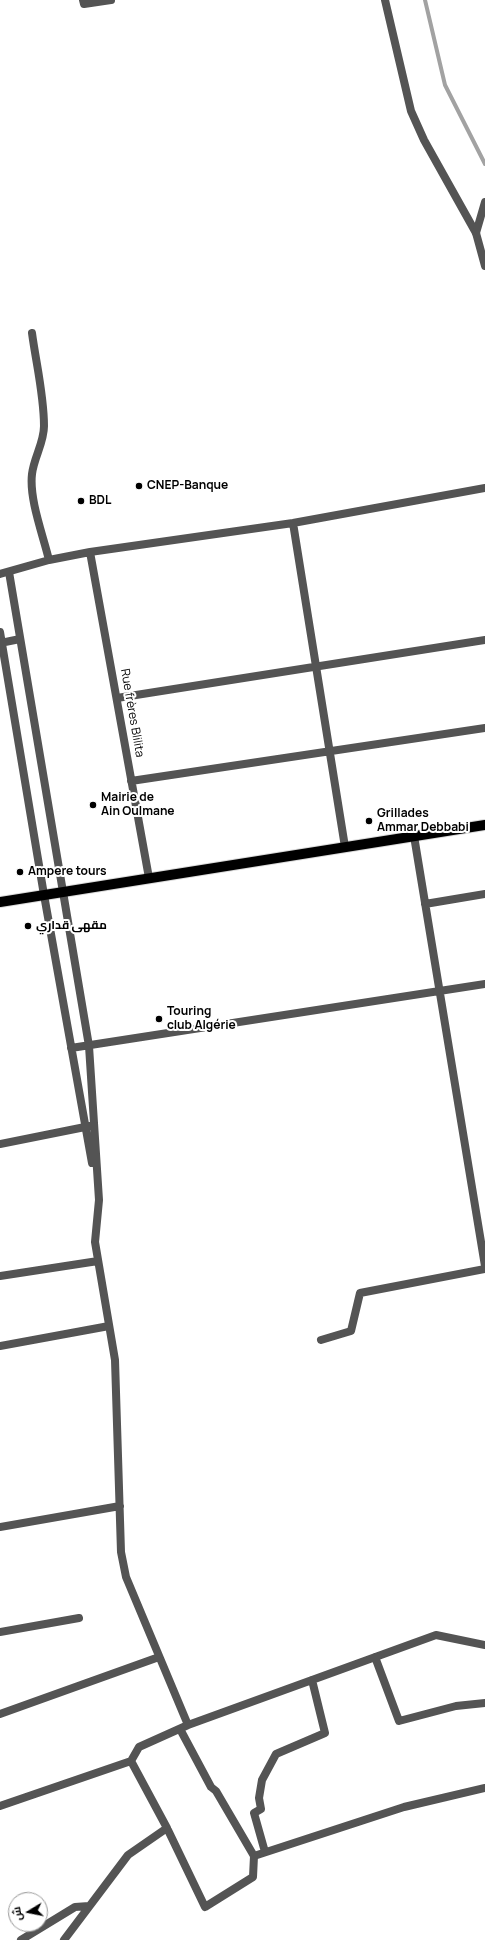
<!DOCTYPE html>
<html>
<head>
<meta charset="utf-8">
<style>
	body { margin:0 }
	#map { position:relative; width:485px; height:1940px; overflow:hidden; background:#fff; font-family:Manrope,Cairo,sans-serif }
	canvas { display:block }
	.north { position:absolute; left:8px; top:1892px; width:40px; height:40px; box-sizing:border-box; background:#fff; border:1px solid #999; border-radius:50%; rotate:260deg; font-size:11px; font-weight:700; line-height:16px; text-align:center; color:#000 }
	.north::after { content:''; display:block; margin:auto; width:14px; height:18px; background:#000; clip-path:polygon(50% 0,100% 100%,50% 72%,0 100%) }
</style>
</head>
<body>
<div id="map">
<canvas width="485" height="1940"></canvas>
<div class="north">ش</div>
</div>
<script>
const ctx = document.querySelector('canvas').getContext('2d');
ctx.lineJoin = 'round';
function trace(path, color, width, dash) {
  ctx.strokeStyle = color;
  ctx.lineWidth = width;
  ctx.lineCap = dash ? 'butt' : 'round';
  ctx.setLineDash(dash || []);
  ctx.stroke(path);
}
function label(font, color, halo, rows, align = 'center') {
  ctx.font = font + ' Manrope,Cairo,sans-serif';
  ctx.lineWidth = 4;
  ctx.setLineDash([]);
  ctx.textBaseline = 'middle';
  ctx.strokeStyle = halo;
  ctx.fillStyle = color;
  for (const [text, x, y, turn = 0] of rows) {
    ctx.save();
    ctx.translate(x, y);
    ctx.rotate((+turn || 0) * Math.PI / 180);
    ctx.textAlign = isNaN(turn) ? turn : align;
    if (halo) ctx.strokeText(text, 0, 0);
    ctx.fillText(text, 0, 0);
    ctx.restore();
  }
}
trace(new Path2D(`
	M425,0L445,85L485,164`), '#a2a2a2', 4);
const primary = new Path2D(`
	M0,902L485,825`);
trace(primary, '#dbdbdb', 12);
trace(new Path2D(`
	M83,0L84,4L111,0
	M385,0L411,111L424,140L476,233
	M32,333C36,363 44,395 44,426C44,443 34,457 32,474C29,499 43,535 49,560
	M293,523L345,847
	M90,552L149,878
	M9,572L89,1046L99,1200L95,1242L115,1360L121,1552L126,1577L188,1725L436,1635L485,1645
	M0,574L49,560L90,552L293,523L485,488
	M0,632L44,895L92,1163
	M0,643L20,639
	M117,698L485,640
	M131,781L485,728
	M414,836L485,1266
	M425,904L485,894
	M71,1048L485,984
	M0,1144L90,1126
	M0,1276L98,1261
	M321,1340L351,1331L360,1293L485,1269
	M0,1346L109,1326
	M0,1527L120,1506
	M0,1632L79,1618
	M375,1657L399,1721L456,1706L485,1703
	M0,1714L159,1657
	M180,1729L211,1787L216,1791L254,1856
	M131,1761L167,1828L205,1907L253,1877L254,1856L404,1807L485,1788
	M0,1806L131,1761L139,1747L188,1725
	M265,1852L254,1813L261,1809L259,1798L262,1780L276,1754L325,1733L312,1680
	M21,1940L75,1907L89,1906
	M64,1940L128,1855L167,1828`), '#545454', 8);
trace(new Path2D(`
	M485,202L476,233L485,266`), '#545454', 8);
trace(primary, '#000', 10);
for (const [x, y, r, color] of [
	[139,486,4,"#000"],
	[81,501,4,"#000"],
	[93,805,4,"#000"],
	[369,821,4,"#000"],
	[20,872,4,"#000"],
	[28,926,4,"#000"],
	[159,1019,4,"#000"]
]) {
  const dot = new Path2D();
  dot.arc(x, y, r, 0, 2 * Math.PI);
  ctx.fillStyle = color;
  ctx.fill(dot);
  trace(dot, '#fff', 1.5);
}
label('bold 12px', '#000', '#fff', [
	["CNEP-Banque",147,486],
	["BDL",89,501],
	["Mairie de",101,798],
	["Ain Oulmane",101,812],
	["Grillades",377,814],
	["Ammar Debbabi",377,828],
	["Ampere tours",28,872],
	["مقهى قداري",36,926],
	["Touring",167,1012],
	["club Algérie",167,1026]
], 'left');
label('12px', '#000', '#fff', [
	["Rue frères Blilita",132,713,80]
]);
</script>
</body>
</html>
